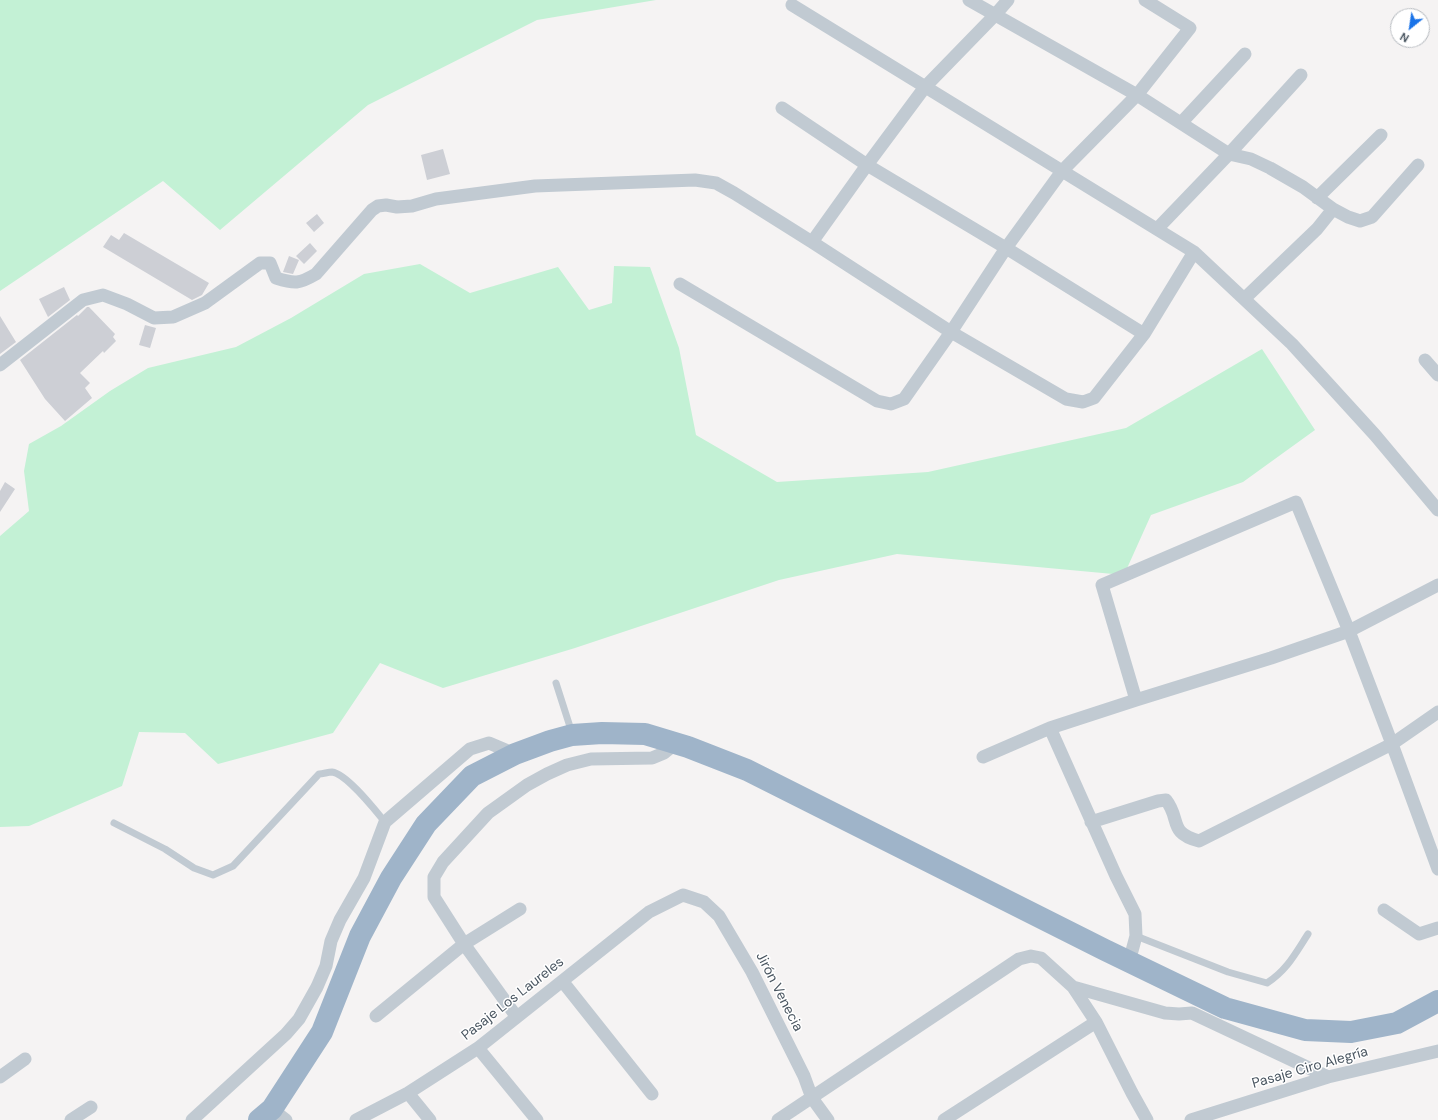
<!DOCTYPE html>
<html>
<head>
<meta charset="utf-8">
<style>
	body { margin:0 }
	#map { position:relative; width:1438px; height:1120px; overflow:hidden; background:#f5f3f3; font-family:"DM Sans",sans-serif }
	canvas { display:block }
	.north { position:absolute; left:1390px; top:8px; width:40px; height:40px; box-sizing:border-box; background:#fff; border:1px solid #b7bbc0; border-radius:50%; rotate:210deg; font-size:11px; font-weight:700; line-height:16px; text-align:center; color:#4a5661 }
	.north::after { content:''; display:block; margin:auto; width:14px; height:18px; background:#1a73e8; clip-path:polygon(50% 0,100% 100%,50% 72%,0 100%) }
</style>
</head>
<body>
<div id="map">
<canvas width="1438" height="1120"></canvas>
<div class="north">N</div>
</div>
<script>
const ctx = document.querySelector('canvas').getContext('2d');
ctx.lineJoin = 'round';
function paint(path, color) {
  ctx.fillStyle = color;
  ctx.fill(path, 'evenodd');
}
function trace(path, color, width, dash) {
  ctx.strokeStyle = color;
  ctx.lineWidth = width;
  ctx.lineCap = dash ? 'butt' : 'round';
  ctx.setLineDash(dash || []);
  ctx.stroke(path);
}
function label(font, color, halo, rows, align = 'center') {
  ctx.font = font + ' "DM Sans",sans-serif';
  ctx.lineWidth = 3;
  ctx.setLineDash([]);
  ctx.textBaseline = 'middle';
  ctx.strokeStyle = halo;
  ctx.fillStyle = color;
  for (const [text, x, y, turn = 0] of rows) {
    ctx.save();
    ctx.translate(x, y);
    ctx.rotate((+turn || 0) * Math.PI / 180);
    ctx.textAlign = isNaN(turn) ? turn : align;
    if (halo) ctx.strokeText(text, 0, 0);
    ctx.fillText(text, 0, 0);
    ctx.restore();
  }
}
paint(new Path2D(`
	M0,0H656L537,20L368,105L220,230L163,181L0,291Z
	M420,264L470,293L558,267L589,310L612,303L614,266L650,267L679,348L696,435L777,482L928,472L1126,428L1262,349L1315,430L1243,482L1151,515L1124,575L897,554L779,580L575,648L443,688L380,663L333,733L218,764L185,733L139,732L122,786L29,826L0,827V536L29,511L24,471L29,444L61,426L110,391L148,368L236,347L291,318L364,274Z`), '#c3f1d5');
paint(new Path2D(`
	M443,149L450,174L427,180L421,155Z
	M317,214L324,223L314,232L306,223Z
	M124,233L209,283L202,295L192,300L103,247L111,235L119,240Z
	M310,243L317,251L304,264L296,256Z
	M289,256L299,260L293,274L283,272Z
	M64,287L70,300L48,317L39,299Z
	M87,307H89L115,334L113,337L116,341L104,353L103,351L80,373L90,383L85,388L92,398L65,421L45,399L20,360L77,315L78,316Z
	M0,316L16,342L0,354Z
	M145,325L156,328L150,348L139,345Z
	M5,482L15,489L0,512V491Z`), '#cdcfd5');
trace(new Path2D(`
	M556,683L572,733
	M114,823L165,849L194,868L213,875L233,866L319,774C323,774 328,772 332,772C347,774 375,810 385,822
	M1136,936L1228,972L1267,983C1287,970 1295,954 1308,934`), '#c1cad2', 7);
trace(new Path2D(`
	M969,0L1137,95L1229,154L1251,159L1270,168L1303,187L1333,209L1348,217L1360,221L1372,217L1418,165
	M792,5L1194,252L1292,344L1375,435L1438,510
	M782,108L867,165L1006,248L1144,334
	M1181,123L1245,54
	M1317,198L1381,135
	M1157,229L1229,154L1301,75
	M812,242L867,165L925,87L995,15L1008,0
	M680,284L877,401L891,404L904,399L951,332L1006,248L1062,171L1137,95L1190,28L1145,0
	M1244,299L1317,229L1333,209
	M1425,360L1438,375
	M0,365L83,300L103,295L127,304L154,318L173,317L205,303L260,263H270L276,278C295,284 299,284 316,274L372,210L378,206L386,205L397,207L412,206L436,199L535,186L695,180L716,183L734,193L812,242L951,332L1066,399L1083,402L1094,398L1144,334L1194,252
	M1136,700L1102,585L1296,502L1349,631L1392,744L1438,869
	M1050,728L1116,876L1135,914L1136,936L1129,962
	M983,757L1050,728L1136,700L1271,658L1349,631L1438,585
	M1091,822L1158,801L1166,800C1181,819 1168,833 1199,841L1392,744L1438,712
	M1384,910L1419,934L1438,928
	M563,982L652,1094
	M1073,987L1096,1022L1132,1093L1147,1120
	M376,1016L464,944L520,909
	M516,1016L464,944L434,897V877L443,862L488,813L527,785L547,774L567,765L591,759L652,758L664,753L675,744
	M478,1048L537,1120
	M0,1077L25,1059
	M408,1093L430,1120
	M272,1109L286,1120
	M71,1120L91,1107
	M192,1120L286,1034L299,1019L317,987L326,966L331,941L340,920L364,878L385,822L470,749L489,743L515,754
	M356,1120L408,1093L478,1048L649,912L683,895L704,902L719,916L752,972L804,1076L812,1098L828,1120
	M778,1120L1019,959L1031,956L1041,958L1073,987L1165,1013L1179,1014L1192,1013L1328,1077
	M944,1120L1096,1022
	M1191,1120L1328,1077L1438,1051`), '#c1cad2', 13);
trace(new Path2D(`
	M259,1120L272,1109L322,1032L360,936L391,878L426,824L472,776L515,754L550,741L572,735L602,733L645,734L688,747L747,770L1105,950L1225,1008L1305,1030L1351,1032L1397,1023L1438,1001`), '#9fb4c9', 22);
label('14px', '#4a5661', '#fff', [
	["Jirón Venecia",779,992,63],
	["Pasaje Los Laureles",513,999,-38],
	["Pasaje Ciro Alegría",1310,1068,-16]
]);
</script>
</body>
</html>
